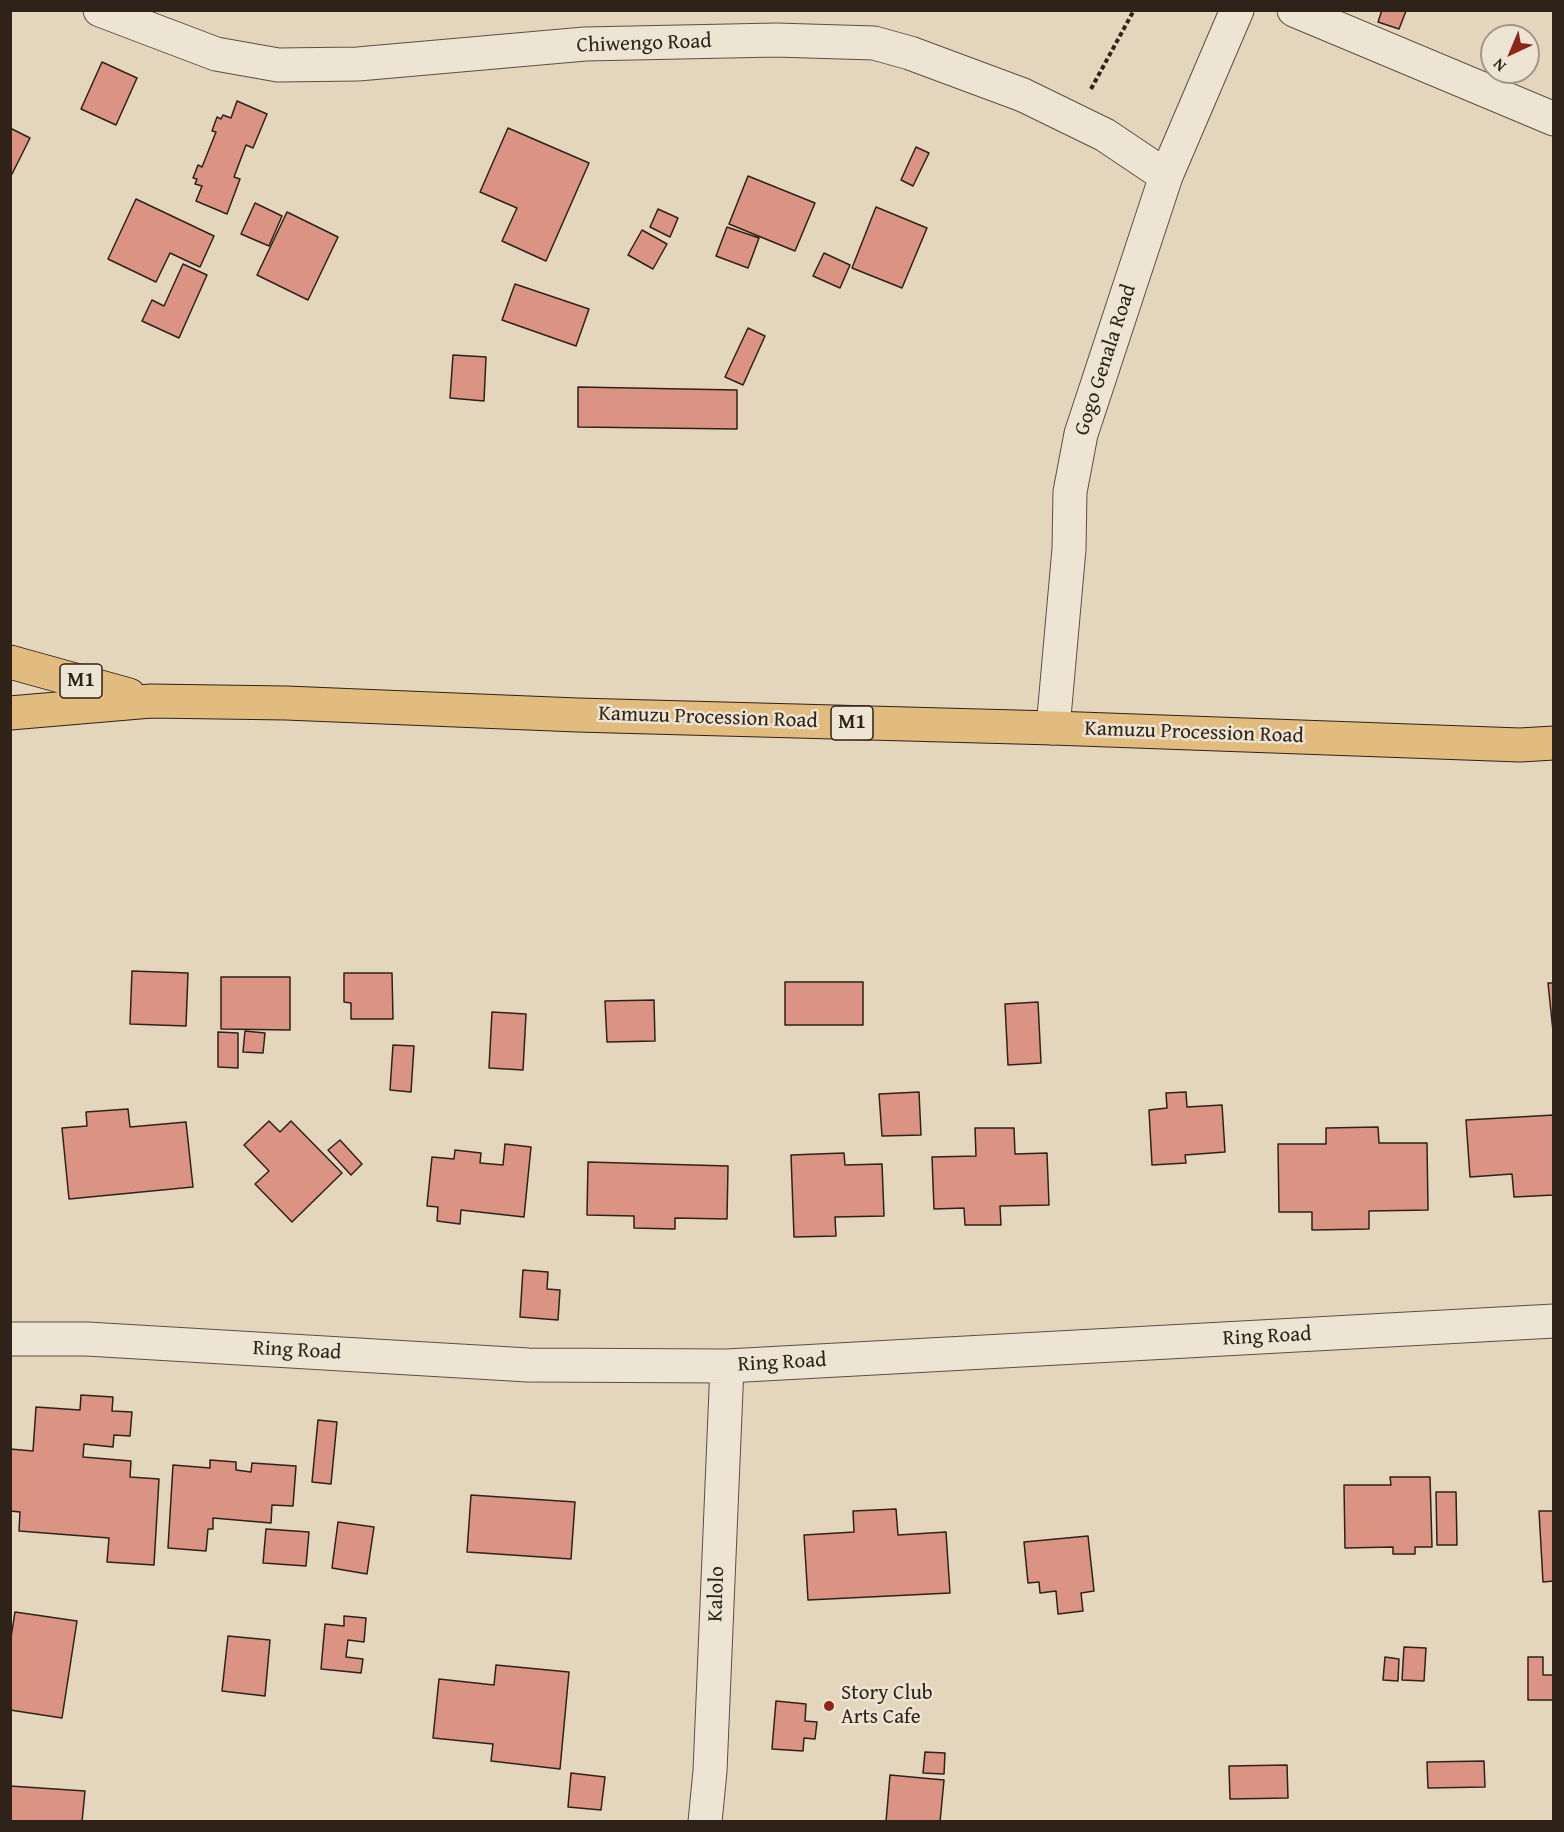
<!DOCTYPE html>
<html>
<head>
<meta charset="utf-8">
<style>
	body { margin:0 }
	#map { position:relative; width:1564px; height:1832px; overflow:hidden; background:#e3d6bd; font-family:"Gentium Book Plus",serif }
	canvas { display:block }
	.frame { position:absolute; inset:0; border:12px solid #2f2219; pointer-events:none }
	.north { position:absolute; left:1480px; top:24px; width:60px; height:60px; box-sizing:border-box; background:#ede4d4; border:2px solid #a19689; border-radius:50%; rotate:224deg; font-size:16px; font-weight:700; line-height:24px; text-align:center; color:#2f2219 }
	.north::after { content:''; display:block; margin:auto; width:21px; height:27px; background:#8f2418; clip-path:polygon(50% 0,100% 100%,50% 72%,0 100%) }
</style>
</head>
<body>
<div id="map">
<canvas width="1564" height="1832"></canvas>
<div class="frame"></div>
<div class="north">N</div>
</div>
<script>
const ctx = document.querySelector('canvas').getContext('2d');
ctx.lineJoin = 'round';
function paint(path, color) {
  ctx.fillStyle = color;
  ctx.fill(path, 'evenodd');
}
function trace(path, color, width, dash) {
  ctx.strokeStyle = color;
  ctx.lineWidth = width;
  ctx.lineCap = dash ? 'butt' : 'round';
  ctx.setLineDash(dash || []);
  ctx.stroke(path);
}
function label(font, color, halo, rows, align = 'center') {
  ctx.font = font + ' "Gentium Book Plus",serif';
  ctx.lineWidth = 5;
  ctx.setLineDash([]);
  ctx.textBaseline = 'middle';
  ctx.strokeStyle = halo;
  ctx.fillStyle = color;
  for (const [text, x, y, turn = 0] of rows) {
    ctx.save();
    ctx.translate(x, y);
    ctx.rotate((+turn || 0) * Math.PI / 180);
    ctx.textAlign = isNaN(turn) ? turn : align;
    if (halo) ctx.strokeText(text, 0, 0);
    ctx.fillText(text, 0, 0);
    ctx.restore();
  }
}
const building = new Path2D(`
	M1382,10L1406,11L1399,29L1378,22Z
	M102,62L137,78L116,125L81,109Z
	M237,101L267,114L253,148L246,145L234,177L240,179L227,214L196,201L202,186L195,184L197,179L193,178L198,165L202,167L216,132L212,131L217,117L221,119L223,115L231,118Z
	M10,128L30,138L10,178Z
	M508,128L589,163L546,261L502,241L517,208L480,192Z
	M916,147L929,153L913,186L901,180Z
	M748,176L815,203L795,251L729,224Z
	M136,199L214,236L200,267L170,253L156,282L108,259Z
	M255,203L282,216L269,246L241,234Z
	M876,207L927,228L902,288L852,268Z
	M658,209L678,218L670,237L650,227Z
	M287,212L338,237L308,300L257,275Z
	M727,227L759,238L748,268L716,256Z
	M642,230L667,244L653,269L628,255Z
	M824,253L850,265L840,288L813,276Z
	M183,264L207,275L179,338L142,321L152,300L164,306Z
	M515,284L589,309L576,346L502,320Z
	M748,328L765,336L743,385L725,377Z
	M453,355L486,357L484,401L450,398Z
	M578,387L737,390V429L578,427Z
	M132,971L188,973L186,1026L130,1024Z
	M344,973H392L393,1019H351V1003L344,1002Z
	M221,977H290V1030L221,1029Z
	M785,982H863V1025H785Z
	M1548,983H1554V1041Z
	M654,1000L655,1041L607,1042L605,1001Z
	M1038,1002L1041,1063L1008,1065L1005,1004Z
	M492,1012L526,1014L523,1070L489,1068Z
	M245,1031L265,1033L263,1053L243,1052Z
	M218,1032L238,1033V1068L218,1067Z
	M393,1045L414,1046L411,1092L390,1090Z
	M919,1092L921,1135L882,1136L879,1094Z
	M1186,1092L1187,1107L1222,1105L1225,1152L1185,1155L1186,1163L1152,1165L1149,1110L1167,1108L1166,1093Z
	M128,1109L130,1127L186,1122L193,1187L69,1199L62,1128L87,1126L86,1112Z
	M1554,1115V1195L1514,1197L1512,1174L1470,1177L1466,1120Z
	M269,1121L280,1132L291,1121L342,1173L292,1222L255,1184L269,1171L244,1145Z
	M1378,1127L1379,1143H1427L1428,1210L1369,1211V1229L1312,1230V1212H1279L1278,1144H1326V1128Z
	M975,1128H1014L1015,1154L1047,1153L1049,1205L1000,1206L1001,1225H965L964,1208L934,1209L932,1157L976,1156Z
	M340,1140L362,1164L351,1175L328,1150Z
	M505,1144L531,1147L524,1217L461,1210L460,1224L437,1221L438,1207L427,1206L432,1157L454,1159L455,1150L481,1153L480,1163L503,1165Z
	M844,1153L845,1165L882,1164L884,1216L835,1217L836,1236L794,1237L791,1155Z
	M588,1162L728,1166L727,1219L675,1218V1229L634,1228V1216L587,1215Z
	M523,1270L548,1272L547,1289L560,1290L558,1320L520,1317Z
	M81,1395L113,1397L112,1411L132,1412L130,1436L114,1435L113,1447L84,1444L83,1457L131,1461L130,1477L159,1479L154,1565L107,1562L109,1538L19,1531L20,1512L10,1511V1449L33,1451L36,1407L80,1410Z
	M318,1420L337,1422L331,1484L312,1482Z
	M210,1460L236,1462V1470L251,1472L252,1463L296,1466L293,1506L272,1505L271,1523L213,1518V1529H208L206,1551L168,1548L173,1465L210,1468Z
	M1390,1477H1430L1432,1547H1415V1554H1393V1547L1345,1548L1344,1485H1391Z
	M1436,1492H1456L1457,1545H1437Z
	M471,1495L575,1502L571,1559L467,1552Z
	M896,1509L898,1535L946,1532L950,1593L808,1600L804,1535L854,1532L853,1511Z
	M1539,1511H1554V1581L1543,1582Z
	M338,1522L374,1527L367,1574L332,1568Z
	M266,1529L309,1532L306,1566L263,1563Z
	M1088,1536L1094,1591L1081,1593L1083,1611L1058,1614L1056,1591L1040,1593L1039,1582L1028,1583L1024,1542Z
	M15,1612L77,1621L62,1718L10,1710V1644Z
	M344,1616L366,1618L364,1642L348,1640L346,1657L363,1659L361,1673L321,1669L325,1624L344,1626Z
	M228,1636L270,1640L265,1696L222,1691Z
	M1404,1647L1426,1648L1424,1681L1402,1680Z
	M1385,1657L1399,1659L1398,1681L1383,1680Z
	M1528,1657H1543V1675H1554V1700H1528Z
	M496,1665L569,1672L560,1769L491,1761L493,1744L433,1738L439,1679L494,1685Z
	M776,1701L806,1704L805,1721L817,1722L815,1739L804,1738L803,1751L772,1749Z
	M925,1752L945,1753L944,1774L923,1773Z
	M1484,1761L1485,1787L1428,1788L1427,1762Z
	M1287,1765L1288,1798L1230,1799L1229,1766Z
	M571,1773L605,1777L601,1810L568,1807Z
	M890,1775L944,1780L940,1822H886Z
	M10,1786L85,1791L82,1822H10Z`);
paint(building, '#db9384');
trace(building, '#2f2219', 1.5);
const minor = new Path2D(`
	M100,10L216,54L278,65L358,64L585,44L776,40L874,43L910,53L1023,95L1105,135L1166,176
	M1294,10L1554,119
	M1053,728L1069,549L1070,492L1081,434L1166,176L1237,10
	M10,1339H87L528,1365L727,1366L1554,1321
	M705,1822L710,1771L727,1366`);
const highway = new Path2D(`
	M10,662L129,695
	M10,713L151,701L286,703L577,715L1053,728L1520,745L1554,743`);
trace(minor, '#5c4f42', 35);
trace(highway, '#2f2219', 35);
trace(new Path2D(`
	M1091,89L1134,10`), '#2f2219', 4, [4.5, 3]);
trace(minor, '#ede4d4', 33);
trace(highway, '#e2bb7e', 33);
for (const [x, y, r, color] of [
	[829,1706,6,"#8f2418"]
]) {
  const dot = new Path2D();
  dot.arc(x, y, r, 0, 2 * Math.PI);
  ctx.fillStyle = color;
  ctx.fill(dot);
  trace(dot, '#ede4d4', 2);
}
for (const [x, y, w] of [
	[81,681,42],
	[852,723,42]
]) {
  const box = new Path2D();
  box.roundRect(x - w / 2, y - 17, w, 34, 4.5);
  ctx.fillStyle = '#ede4d4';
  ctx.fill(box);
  trace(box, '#2f2219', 1.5);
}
label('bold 20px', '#2f2219', null, [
	["M1",81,681],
	["M1",852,723]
]);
label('21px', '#2f2219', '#ede4d4', [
	["Chiwengo Road",644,44,-2],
	["Gogo Genala Road",1106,360,-72],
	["Kamuzu Procession Road",708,718,2],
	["Kamuzu Procession Road",1194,733,2],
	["Ring Road",1267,1337,-3],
	["Ring Road",297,1351,3],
	["Ring Road",782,1363,-3],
	["Kalolo",717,1594,-88]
]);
label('21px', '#2f2219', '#ede4d4', [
	["Story Club",841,1694],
	["Arts Cafe",841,1718]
], 'left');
</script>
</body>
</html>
